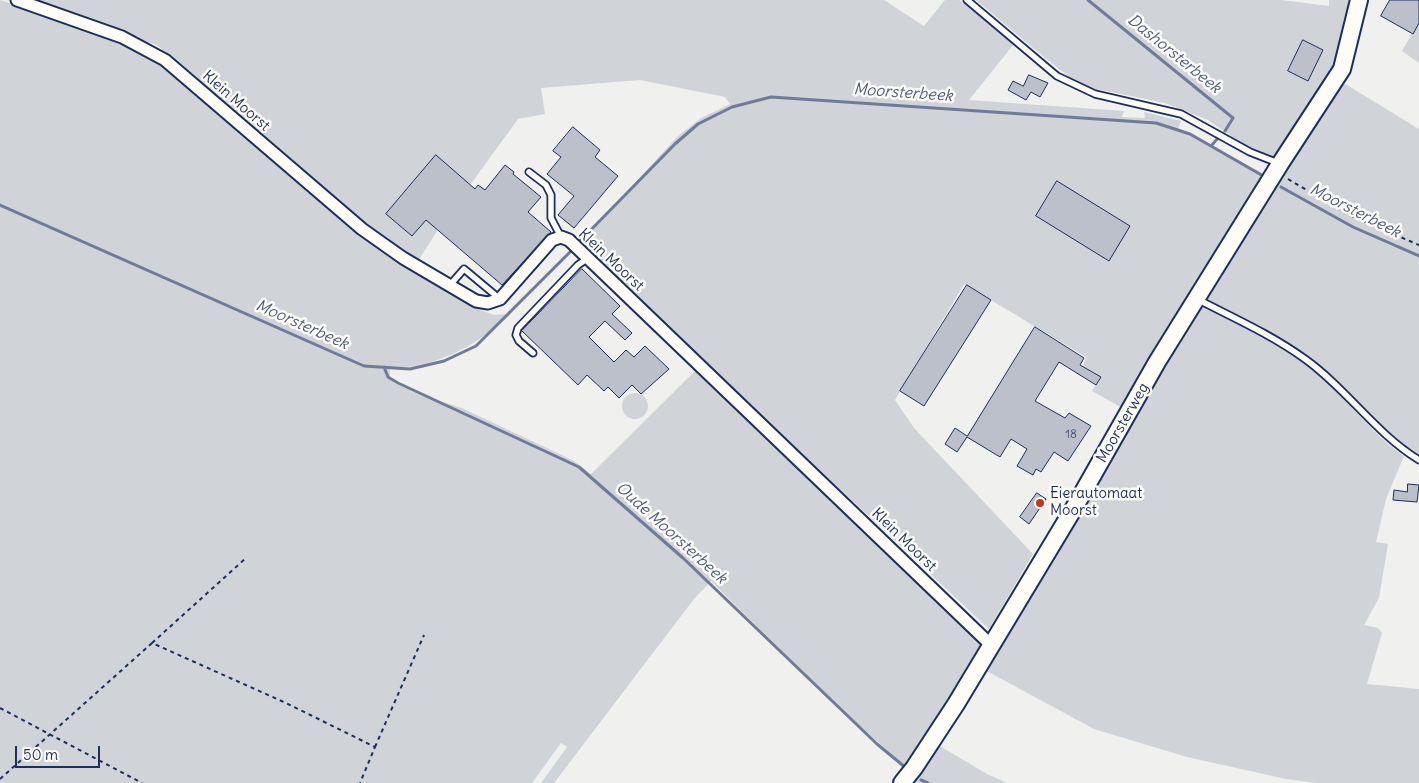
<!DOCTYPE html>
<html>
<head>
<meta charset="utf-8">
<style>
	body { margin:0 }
	#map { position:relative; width:1419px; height:783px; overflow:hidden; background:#f0f0ee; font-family:Delius,sans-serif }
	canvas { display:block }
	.scale { position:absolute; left:15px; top:746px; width:85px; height:22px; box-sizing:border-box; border:2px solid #1b2f5e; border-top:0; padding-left:6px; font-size:15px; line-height:18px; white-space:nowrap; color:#1b2f5e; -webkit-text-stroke:4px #fdfcf7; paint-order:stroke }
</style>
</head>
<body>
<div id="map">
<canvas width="1419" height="783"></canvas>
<div class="scale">50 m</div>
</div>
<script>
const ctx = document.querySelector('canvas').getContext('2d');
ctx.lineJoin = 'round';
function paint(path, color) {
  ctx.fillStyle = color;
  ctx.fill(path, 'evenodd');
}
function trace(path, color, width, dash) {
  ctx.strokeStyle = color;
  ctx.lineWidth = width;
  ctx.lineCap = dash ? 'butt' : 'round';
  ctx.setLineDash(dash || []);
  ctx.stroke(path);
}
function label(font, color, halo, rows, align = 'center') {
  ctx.font = font + ' Delius,sans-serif';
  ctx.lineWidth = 5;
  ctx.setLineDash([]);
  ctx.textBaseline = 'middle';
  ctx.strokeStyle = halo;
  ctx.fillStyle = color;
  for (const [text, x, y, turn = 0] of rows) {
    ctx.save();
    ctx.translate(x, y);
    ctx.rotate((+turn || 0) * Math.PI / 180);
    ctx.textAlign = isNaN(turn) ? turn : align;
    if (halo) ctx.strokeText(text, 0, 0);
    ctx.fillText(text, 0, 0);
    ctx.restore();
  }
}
paint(new Path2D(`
	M0,0L142,48L239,129L441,284L480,310L494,315L511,314C478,345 436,368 390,368V379L394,383L420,395L462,408L551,450L574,461L591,474L695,371L982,641L907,768L831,700L711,581L694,599L554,783H541L567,747L561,743L532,783H0Z
	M29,0H884L924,26L945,0H960L1014,44L969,100L1124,111L1122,117L1145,118L1144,112L1181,121L1178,128L1266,175L1122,408L1092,391L1101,377L1083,367L1086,357L964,284L895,400L914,428L1033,554L989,629L579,244L677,137L701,118L730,104L725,97L640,80L541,88L545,114L518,119L439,228L418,261L344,209L174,57L156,45Z
	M976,0H1281L1329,6V0H1352L1333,71L1278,158L1243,144L1208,120L1165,103L1087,87L1072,79L1039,53Z
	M1418,23L1419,24V63L1402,51Z
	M1342,82L1419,129V457L1382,428L1342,385L1303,352L1252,322L1206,299L1258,212Z
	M1203,306C1245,328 1287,348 1324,380C1351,404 1374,436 1404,456L1386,499L1376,542L1388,544L1379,598L1364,625L1378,628L1382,633L1367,684L1419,689V783H1316L1286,779L1187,757L1094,729L983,669L1098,475Z
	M622 406a13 13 0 1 1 26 0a13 13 0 1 1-26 0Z
	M938,745L987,774L1007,783H912Z`), '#d0d3d8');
trace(new Path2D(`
	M1088,0L1233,118L1225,131
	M1211,146L1218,138
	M1281,187L1353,227L1419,256
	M0,205L364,366L410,369L444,361L476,346L571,251
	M579,242L675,144L698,124L732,107L771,97L1156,123L1190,134L1265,177
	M384,367L388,377L398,383L579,467L683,558L877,744L906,768
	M921,780L928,783`), '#6f7b97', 3);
const building = new Path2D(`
	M1390,0H1419V23L1413,34L1381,16Z
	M1303,40L1323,50L1308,81L1288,71Z
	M1029,75L1048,83L1040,97L1031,92L1026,100L1008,90L1013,81L1023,86Z
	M573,127L600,150L595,157L618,176L574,228L558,215L574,196L547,174L561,157L553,151Z
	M436,155L475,189L478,185L485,190L505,165L514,172L513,174L541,197L528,212L551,232L502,285L426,220L412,236L386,214Z
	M1057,181L1130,226L1109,261L1036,216Z
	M582,269L620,306L612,314L632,333L625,340L605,321L589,337L614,362L626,350L634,357L645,346L669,369L641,394L632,385L619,398L608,387L604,391L587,375L578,385L522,331Z
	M967,285L991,300L924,406L900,391Z
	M1035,327L1084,358L1080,365L1101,377L1096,385L1059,362L1035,401L1065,418L1069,413L1091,426L1068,461L1054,452L1041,472L1036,469L1033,475L1017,466L1027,449L1011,439L1000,457L967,437L957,452L945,444L955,428L967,436Z
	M1408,484L1419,485L1417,502L1393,500L1394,490L1407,492Z
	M1037,493L1046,499L1029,524L1020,517Z`);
paint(building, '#bbc0ca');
trace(building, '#1b2f5e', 1);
const lane = new Path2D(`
	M967,0L1057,76L1095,94L1181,114L1250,152L1278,163
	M529,172L546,185L551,195V218L561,237
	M450,285L464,269L500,299
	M1199,300C1234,318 1272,335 1305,359C1347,389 1375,433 1419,460
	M533,353L519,341L516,335L518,328L578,265L588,258`);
const street = new Path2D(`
	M17,0L122,37L165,60L362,229L403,258L476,301L488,303L500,299L552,240L561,237L569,240L991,645`);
const secondary = new Path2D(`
	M902,783L914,768L956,704L1074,508L1157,362L1280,164L1342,69L1359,0`);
trace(lane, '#1b2f5e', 9);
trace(street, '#1b2f5e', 15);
trace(secondary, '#1b2f5e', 20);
trace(new Path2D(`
	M1288,179L1347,214L1419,245
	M152,643L246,558
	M0,708L142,783
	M375,747L424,635
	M0,779L152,643L286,703L375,747L360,783`), '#1b2f5e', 2, [4, 4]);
trace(lane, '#fdfcf7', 5.5);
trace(street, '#fdfcf7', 11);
trace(secondary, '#fdfcf7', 16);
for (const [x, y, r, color] of [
	[1040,503,5,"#c8321e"]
]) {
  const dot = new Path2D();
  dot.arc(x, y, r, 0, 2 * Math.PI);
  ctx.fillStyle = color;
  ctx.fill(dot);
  trace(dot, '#fdfcf7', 2);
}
label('12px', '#435379', null, [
	["18",1071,435]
]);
label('15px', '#1b2f5e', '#fdfcf7', [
	["Klein Moorst",236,101,41],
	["Klein Moorst",611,260,43],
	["Moorsterweg",1123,423,-60],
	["Klein Moorst",904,540,44]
]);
label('15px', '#1b2f5e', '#fdfcf7', [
	["Eierautomaat",1050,494],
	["Moorst",1050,511]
], 'left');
label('italic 16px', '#4c5b7f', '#fdfcf7', [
	["Dashorsterbeek",1174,54,39],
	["Moorsterbeek",903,93,4],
	["Moorsterbeek",1355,211,27],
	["Moorsterbeek",302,325,24],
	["Oude Moorsterbeek",671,533,42]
]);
</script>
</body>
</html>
